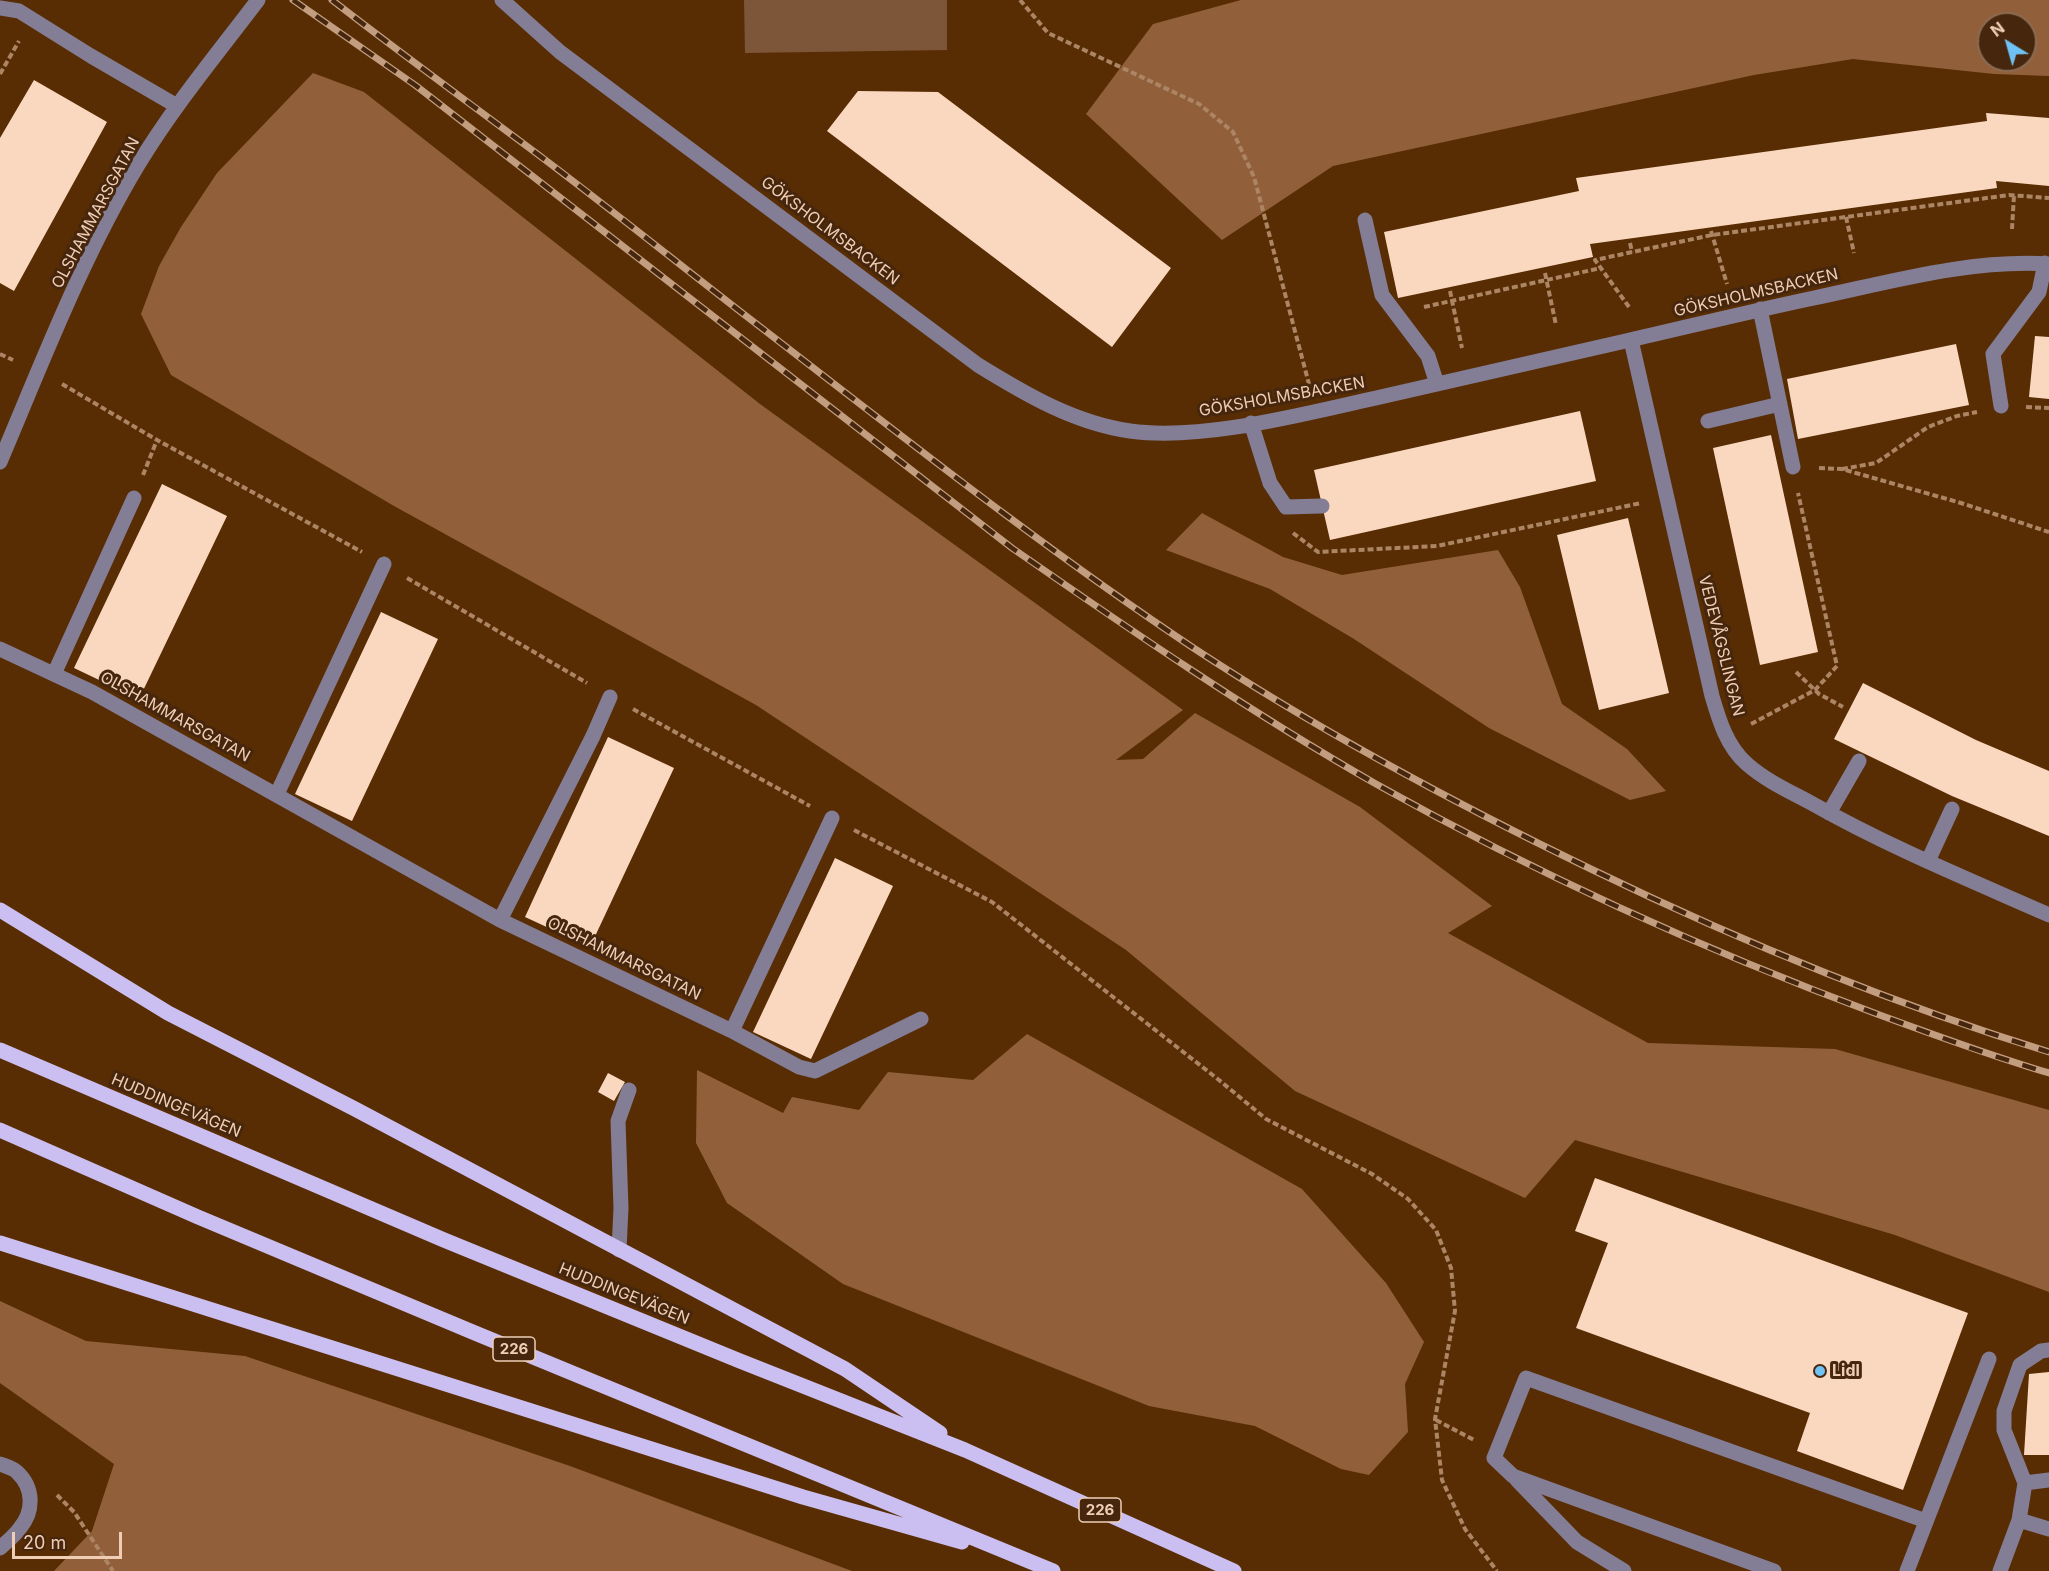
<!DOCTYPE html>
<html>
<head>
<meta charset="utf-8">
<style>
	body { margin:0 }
	#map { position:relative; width:2049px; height:1571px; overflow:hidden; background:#582d03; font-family:Inter,sans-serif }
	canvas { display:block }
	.north { position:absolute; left:1977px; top:12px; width:60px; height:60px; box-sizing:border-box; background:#46270d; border:2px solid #8a6a51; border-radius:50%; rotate:323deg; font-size:16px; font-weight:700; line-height:24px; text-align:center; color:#f0ceb6 }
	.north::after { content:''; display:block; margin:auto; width:21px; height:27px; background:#6fc2f4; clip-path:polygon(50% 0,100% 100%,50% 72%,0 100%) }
	.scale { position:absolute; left:12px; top:1532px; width:110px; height:27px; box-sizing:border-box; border:3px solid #f0ceb6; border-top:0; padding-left:8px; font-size:18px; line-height:21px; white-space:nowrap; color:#f0ceb6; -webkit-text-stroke:4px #46270d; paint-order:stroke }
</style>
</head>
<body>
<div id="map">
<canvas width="2049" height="1571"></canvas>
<div class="north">N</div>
<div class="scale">20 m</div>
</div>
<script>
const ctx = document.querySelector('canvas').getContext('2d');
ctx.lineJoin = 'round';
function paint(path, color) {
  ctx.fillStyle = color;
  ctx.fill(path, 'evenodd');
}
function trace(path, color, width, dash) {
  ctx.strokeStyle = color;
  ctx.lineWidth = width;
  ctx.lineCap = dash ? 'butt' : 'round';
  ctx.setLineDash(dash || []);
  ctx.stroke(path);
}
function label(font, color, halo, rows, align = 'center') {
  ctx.font = font + ' Inter,sans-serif';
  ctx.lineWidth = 6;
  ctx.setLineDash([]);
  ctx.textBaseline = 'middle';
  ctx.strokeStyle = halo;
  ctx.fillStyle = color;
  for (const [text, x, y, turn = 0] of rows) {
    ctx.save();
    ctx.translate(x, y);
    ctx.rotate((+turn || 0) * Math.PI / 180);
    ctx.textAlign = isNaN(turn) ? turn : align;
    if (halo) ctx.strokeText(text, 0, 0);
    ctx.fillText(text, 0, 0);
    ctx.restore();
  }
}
paint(new Path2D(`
	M744,0H947V50L745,53Z`), '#7d5538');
paint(new Path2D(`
	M1241,0H2049V76L1994,74L1853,59L1754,75L1333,166L1222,240L1086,114L1153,24ZM1989,24H2025V60H1989Z
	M313,73L364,92L760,404L1183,710L1116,760L1143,759L1195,713L1360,807L1492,906L1448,933L1648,1043L1835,1049L2049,1110V1292L1895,1235L1575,1140L1525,1198L1295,1091L1126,950L756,705L394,506L171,375L141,314L159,266L181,227L217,173Z
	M1202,513L1283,557L1342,575L1498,550L1520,587L1562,704L1627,749L1666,791L1630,800L1489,728L1354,639L1270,589L1166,550Z
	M1027,1034L1302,1189L1386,1283L1424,1342L1405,1384L1408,1432L1369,1475L1341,1469L1255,1426L1149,1406L843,1284L727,1203L696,1143L697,1070L783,1113L792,1097L859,1110L888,1072L973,1080Z
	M0,1301L86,1341L245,1356L570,1466L852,1571H54L92,1531L114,1464L0,1383Z`), '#91603b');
paint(new Path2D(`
	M34,80L107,122L14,291L0,283V138Z
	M858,91L938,92L1171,268L1112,347L827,131Z
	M1986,113L2049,118V186L1996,181L1997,188L1590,244L1593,257L1398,298L1384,232L1579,191L1576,178L1987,121Z
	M2035,336L2049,337V399L2029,397Z
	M1956,344L1969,405L1798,439L1787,379Z
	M1580,411L1596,481L1330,540L1314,470Z
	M1771,435L1818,652L1760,665L1713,448Z
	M162,484L227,516L139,699L74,668Z
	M1628,518L1669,693L1599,710L1557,535Z
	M381,612L438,639L352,821L295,794Z
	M1863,683L1976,740L2049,771V836L1952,796L1834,739Z
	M608,737L674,768L590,947L525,917Z
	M835,858L893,886L811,1059L753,1032Z
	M608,1073L625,1082L614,1101L598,1092Z
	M1595,1178L1968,1313L1903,1490L1797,1451L1810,1413L1576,1328L1608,1243L1575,1231Z
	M2049,1372V1455H2024L2029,1374Z`), '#fad8c0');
trace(new Path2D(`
	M1020,0L1048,33L1199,104L1233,132L1254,177L1309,384
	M0,74L19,41
	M1846,217L1854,253
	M2012,229L2014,195
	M1711,231L1727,284
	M1630,243L1632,252
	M1545,273L1556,325
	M1450,291L1462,348
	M1424,307L1601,268
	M1629,307L1595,260L1712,235L2009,195L2049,198
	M0,354L13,360
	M62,384L157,440L362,552
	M2026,407L2049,408
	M1819,468L1842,469L1961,503L2049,532
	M1842,469L1876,463L1928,427L1957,416L1977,412
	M143,475L157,440
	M1293,533L1318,552L1437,546L1641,503
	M407,578L587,683
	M1796,672L1819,694L1843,707
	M633,709L810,806
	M1751,724L1815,690L1837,666L1798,493
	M854,830L992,902L1219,1080L1266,1119L1372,1174L1408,1199L1436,1230L1451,1268L1455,1311L1435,1419L1442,1480L1465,1529L1497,1571
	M1436,1420L1474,1440
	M57,1495L74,1512L113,1571`), '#ac8565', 4, [6, 3]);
trace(new Path2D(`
	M502,0L560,52L978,365C1025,394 1074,423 1130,431C1203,441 1303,414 1376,398C1460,378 1545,360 1630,340C1691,326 1752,311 1814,298C1890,282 1970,259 2049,264
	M0,8L19,11L91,56L177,106
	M1365,220L1382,295L1428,356L1437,384
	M1760,309L1793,467
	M1631,340L1712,696C1719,720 1727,747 1747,764C1766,781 1791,792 1813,804C1889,847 1970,880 2049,915
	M2001,406L1993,354L2039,292L2045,263
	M1708,421L1780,404
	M1251,423L1270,483L1286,507L1322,506
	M0,462C42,363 82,258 138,165C173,107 217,54 258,0
	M0,649L92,692L500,920L732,1031L799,1067L815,1071L921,1019
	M54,674L134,498
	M277,794L384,564
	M1829,813L1859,761
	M1928,861L1952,809
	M500,920L593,736L610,697
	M732,1031L832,818
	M619,1250L621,1208L618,1121L629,1090
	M0,1464C5,1466 13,1468 17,1472C34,1488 34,1511 20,1528C15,1535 7,1542 0,1548
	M1517,1480L1577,1542L1624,1571
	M2025,1483L2049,1480
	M2019,1520L2025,1483L2004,1430V1411L2020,1365L2041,1351L2049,1350
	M1774,1571L1513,1476L1494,1458L1526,1378L1926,1521
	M1907,1571L1989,1359
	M2000,1571L2019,1520L2049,1529`), '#837d95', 15);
trace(new Path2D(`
	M0,910L168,1013L355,1109L845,1369L940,1433
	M0,1050L444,1240L740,1361L965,1450L1234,1571
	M0,1130L198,1217L475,1333L1053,1571
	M0,1243L803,1497L962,1542`), '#cbbef0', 15);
const rail = new Path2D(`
	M293,0L415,85L1012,548C1130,630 1250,712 1376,784C1537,874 1704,950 1877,1014C1934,1035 1991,1056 2049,1073
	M332,0C399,52 468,102 536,153C604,204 670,257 737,309C888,425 1037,544 1195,649C1323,733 1458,805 1595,871C1742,942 1893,1004 2049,1052`);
trace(rail, '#c29d7f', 7);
trace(rail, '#46270d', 4.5, [14]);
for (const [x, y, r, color] of [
	[1820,1371,6,"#6fc2f4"]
]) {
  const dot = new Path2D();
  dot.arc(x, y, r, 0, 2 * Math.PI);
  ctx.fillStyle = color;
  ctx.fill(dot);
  trace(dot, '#46270d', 2);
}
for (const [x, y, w] of [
	[514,1349,42],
	[1100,1510,42]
]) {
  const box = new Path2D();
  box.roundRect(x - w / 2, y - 12, w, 24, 4.5);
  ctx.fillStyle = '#46270d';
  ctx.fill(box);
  trace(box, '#f0ceb6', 1.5);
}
label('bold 15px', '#f0ceb6', null, [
	["226",514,1349],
	["226",1100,1510]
]);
label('16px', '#f0ceb6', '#46270d', [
	["OLSHAMMARSGATAN",96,213,-62],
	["GÖKSHOLMSBACKEN",830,231,37],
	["GÖKSHOLMSBACKEN",1756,293,-13],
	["GÖKSHOLMSBACKEN",1282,397,-10],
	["VEDEVÅGSLINGAN",1721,646,76],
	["OLSHAMMARSGATAN",175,717,29],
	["OLSHAMMARSGATAN",624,959,26],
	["HUDDINGEVÄGEN",176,1106,23],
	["HUDDINGEVÄGEN",624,1294,22]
]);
label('bold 16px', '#f0ceb6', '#46270d', [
	["Lidl",1832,1371]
], 'left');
</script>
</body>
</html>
